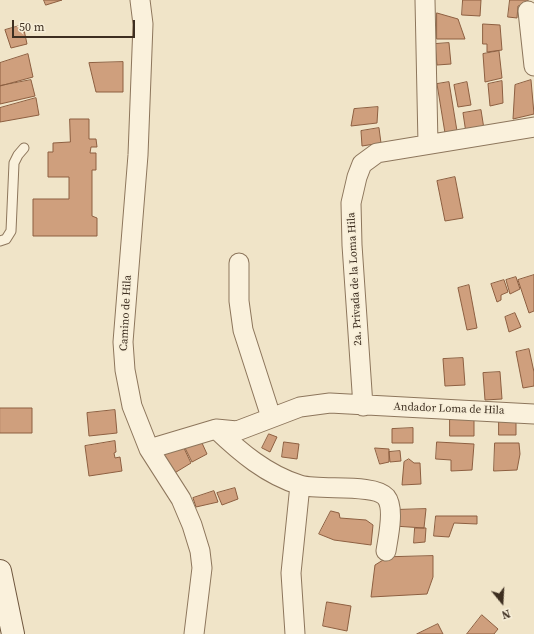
<!DOCTYPE html>
<html>
<head>
<meta charset="utf-8">
<style>
	body { margin:0 }
	#map { position:relative; width:534px; height:634px; overflow:hidden; background:#f0e4c8; font-family:"Source Serif 4",serif }
	canvas { display:block }
	.north { position:absolute; left:482px; top:582px; width:40px; height:40px; -webkit-text-stroke:3px #f7eed8; paint-order:stroke; rotate:162deg; font-size:11px; font-weight:700; line-height:16px; text-align:center; color:#3d2e20 }
	.north::after { content:''; display:block; margin:auto; width:14px; height:18px; background:#3d2e20; clip-path:polygon(50% 0,100% 100%,50% 72%,0 100%) }
	.scale { position:absolute; left:12px; top:20px; width:123px; height:18px; box-sizing:border-box; border:2px solid #3d2e20; border-top:0; padding-left:5px; font-size:12px; line-height:14px; white-space:nowrap; color:#3d2e20; -webkit-text-stroke:3px #f7eed8; paint-order:stroke }
</style>
</head>
<body>
<div id="map">
<canvas width="534" height="634"></canvas>
<div class="north">N</div>
<div class="scale">50 m</div>
</div>
<script>
const ctx = document.querySelector('canvas').getContext('2d');
ctx.lineJoin = 'round';
function paint(path, color) {
  ctx.fillStyle = color;
  ctx.fill(path, 'evenodd');
}
function trace(path, color, width, dash) {
  ctx.strokeStyle = color;
  ctx.lineWidth = width;
  ctx.lineCap = dash ? 'butt' : 'round';
  ctx.setLineDash(dash || []);
  ctx.stroke(path);
}
function label(font, color, halo, rows, align = 'center') {
  ctx.font = font + ' "Source Serif 4",serif';
  ctx.lineWidth = 3.5;
  ctx.setLineDash([]);
  ctx.textBaseline = 'middle';
  ctx.strokeStyle = halo;
  ctx.fillStyle = color;
  for (const [text, x, y, turn = 0] of rows) {
    ctx.save();
    ctx.translate(x, y);
    ctx.rotate((+turn || 0) * Math.PI / 180);
    ctx.textAlign = isNaN(turn) ? turn : align;
    if (halo) ctx.strokeText(text, 0, 0);
    ctx.fillText(text, 0, 0);
    ctx.restore();
  }
}
const building = new Path2D(`
	M44,0H62L46,5Z
	M463,0H481L480,16L462,15Z
	M510,0H528V4L518,6L517,18L508,17Z
	M437,13L458,19L465,39H437Z
	M483,24L500,25L502,50L487,52V44H483Z
	M23,25L27,44L11,48L5,30Z
	M449,43L451,64L437,65L435,44Z
	M499,51L502,78L485,82L483,54Z
	M28,54L33,77L0,86V63Z
	M123,62V92H96L89,63Z
	M31,80L35,96L0,104V86Z
	M531,80L534,114L513,119L515,85Z
	M502,81L503,103L490,106L488,84Z
	M449,82L457,131L445,133L437,84Z
	M467,82L471,105L458,107L454,85Z
	M36,98L39,115L0,122V108Z
	M378,107L377,123L351,126L354,109Z
	M481,110L484,129L466,133L463,113Z
	M70,119H89V139H96L97,147H91L90,153H96V170H92V216L97,218V236H33V199H69V177H48V152H53V143L70,142Z
	M379,128L381,143L362,146L361,131Z
	M455,177L463,218L445,221L437,181Z
	M534,275V311L529,313L518,280Z
	M516,277L520,289L510,294L506,280Z
	M504,280L508,292L501,295V300L497,302L491,284Z
	M469,285L477,328L467,330L458,288Z
	M515,313L521,327L509,332L505,317Z
	M529,349L534,372V386L523,388L516,352Z
	M463,358L465,385L445,386L443,359Z
	M500,372L502,399L485,400L483,373Z
	M0,408H32V433H0Z
	M115,410L117,433L89,436L87,413Z
	M450,414L474,415V436H450Z
	M499,416H516V435H499Z
	M413,428V443H392V429Z
	M269,434L277,437L270,452L262,448Z
	M115,441L116,452L114,453L115,458L120,457L122,471L89,476L85,446Z
	M284,442L299,444L297,459L282,457Z
	M437,442L474,444L472,470L451,471V460L436,459Z
	M202,443L207,454L192,462L185,448Z
	M495,443H519L520,454L517,470L494,471Z
	M183,446L191,463L168,477L155,454Z
	M375,448L389,449V462L380,464Z
	M400,451L401,461L390,462L389,452Z
	M409,459L414,463H420L421,484L402,485L404,462Z
	M235,488L238,499L222,505L217,493Z
	M214,491L218,502L196,507L193,498Z
	M426,509L424,528L394,526V510Z
	M331,511L339,513L340,518L366,520L373,525L371,545L334,540L319,534Z
	M436,516H477V524L454,523L449,537L434,536Z
	M415,528H426L425,542L414,543Z
	M433,556V577L427,594L371,597L375,565L388,557Z
	M327,602L351,606L347,631L323,626Z
	M482,615L498,629L494,634H467Z
	M438,624L443,634H417Z`);
paint(building, '#cf9f7d');
trace(building, '#8d5f41', 1);
const lane = new Path2D(`
	M0,241L6,239L11,231L14,163L18,155L24,148`);
const street = new Path2D(`
	M140,0L143,24L138,155L123,342L125,370L132,406L149,449L181,499L192,525L200,551L202,568L194,634
	M425,0L428,144
	M528,11L534,66
	M239,263V301L243,330L271,417
	M363,406L352,245L351,203L357,177L362,164L377,153L534,127
	M216,429C240,452 267,475 300,485C320,491 374,483 386,497C395,508 388,538 386,551
	M149,449L216,429L237,431L300,407L330,403L534,414
	M295,634L291,573L300,485`);
const secondary = new Path2D(`
	M0,571L13,634`);
trace(lane, '#8d765c', 11);
trace(street, '#8d765c', 21);
trace(secondary, '#6f573f', 24);
trace(lane, '#faf1dc', 9);
trace(street, '#faf1dc', 19);
trace(secondary, '#faf1dc', 22);
label('11px', '#3d2e20', '#f7eed8', [
	["2a. Privada de la Loma Hila",355,279,-93],
	["Camino de Hila",126,313,-87],
	["Andador Loma de Hila",449,409,2]
]);
</script>
</body>
</html>
